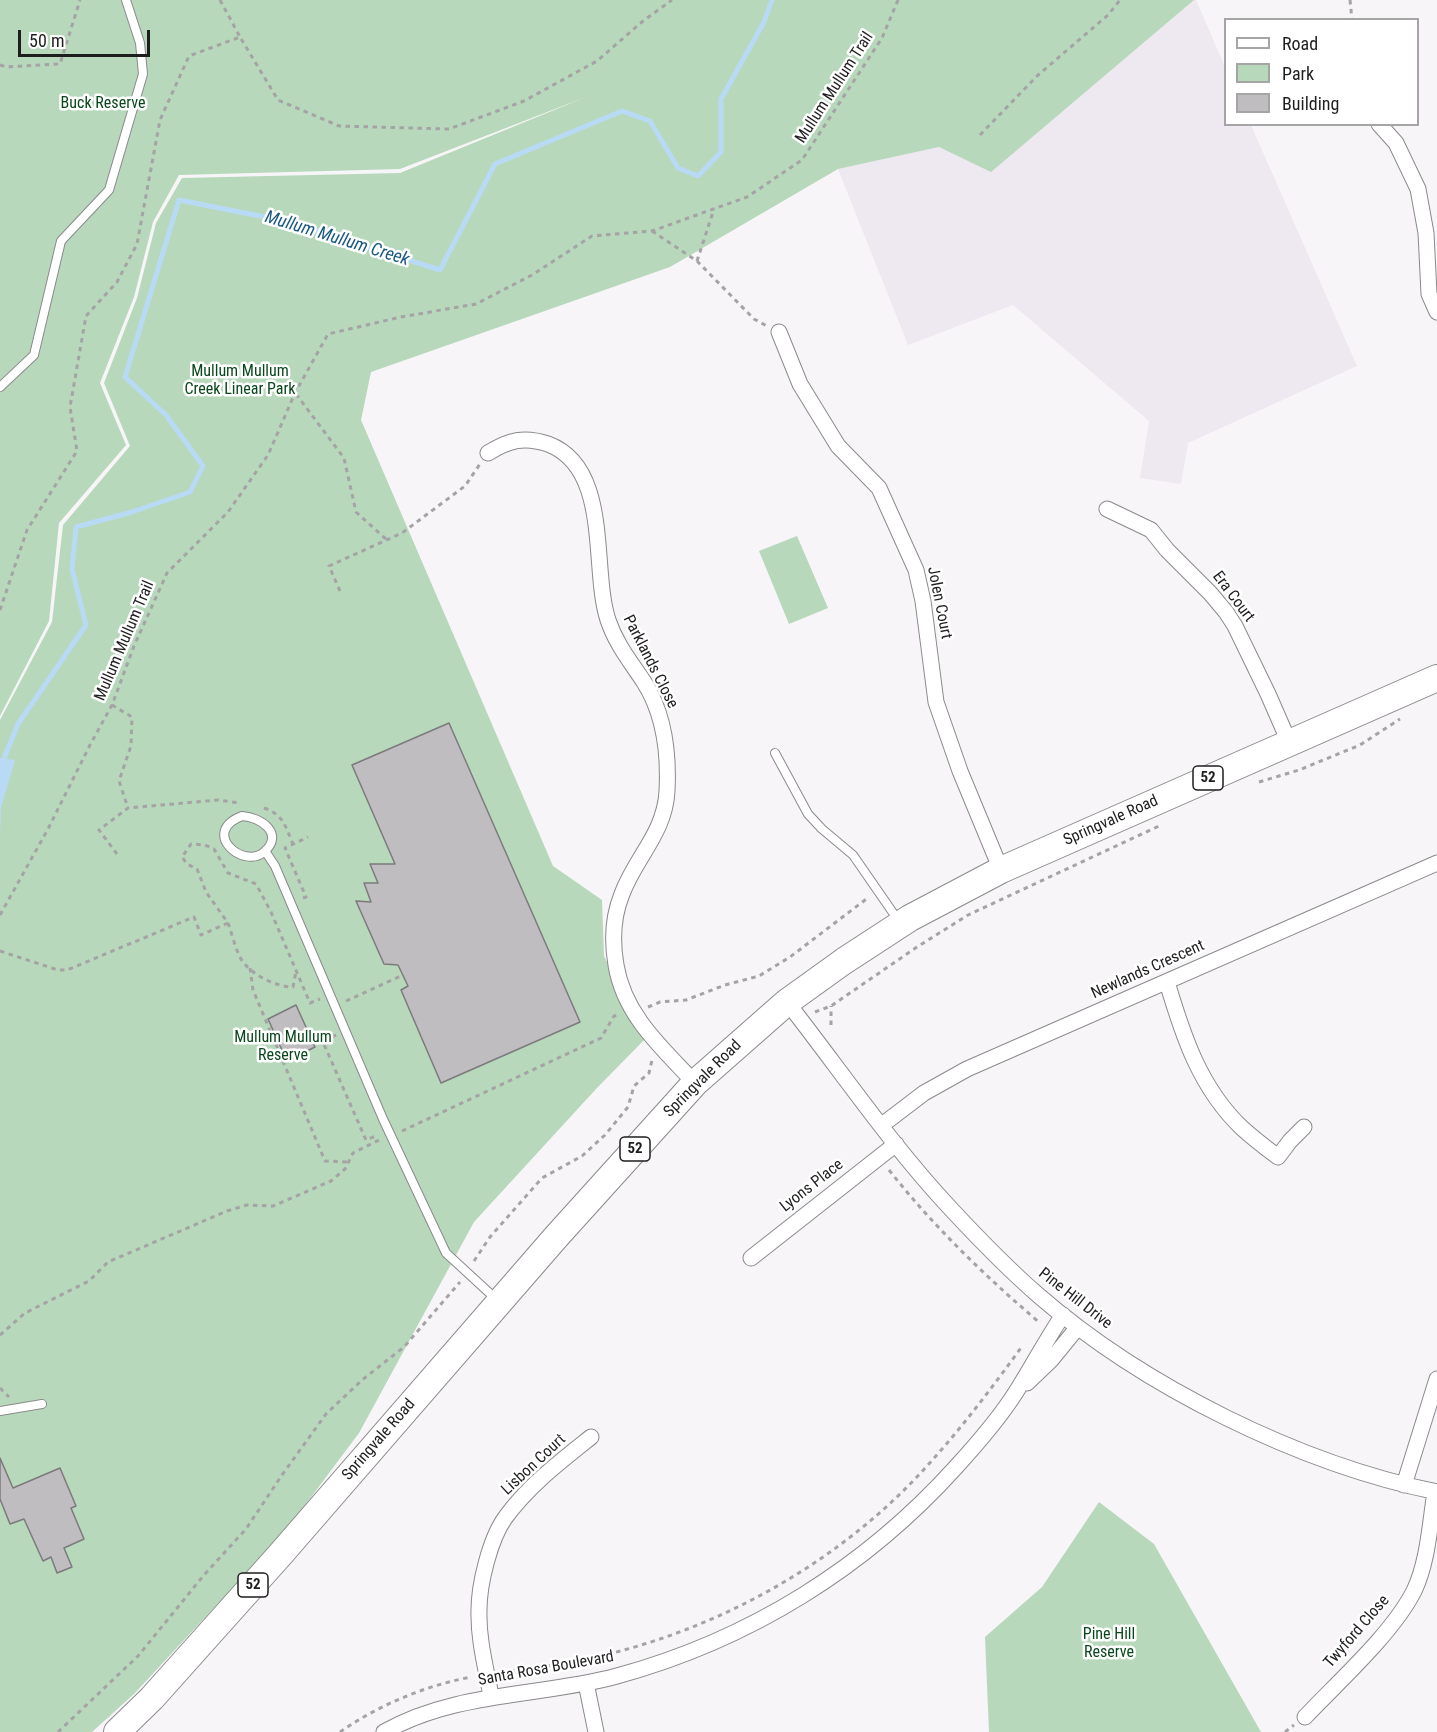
<!DOCTYPE html>
<html>
<head>
<meta charset="utf-8">
<style>
	body { margin:0 }
	#map { position:relative; width:1437px; height:1732px; overflow:hidden; background:#f7f5f8; font-family:"Roboto Condensed",sans-serif }
	canvas { display:block }
	.legend { position:absolute; left:1224px; top:18px; width:195px; height:108px; box-sizing:border-box; background:#fff; border:2px solid #a5a5a5; margin:0; padding:8px 10px; list-style:none; font-size:18px; color:#1f1e1f }
	.legend li { display:flex; align-items:center; gap:12px; height:30px }
	.legend b { width:30px; border:2px solid #a5a5a5 }
	.scale { position:absolute; left:18px; top:30px; width:132px; height:27px; box-sizing:border-box; border:3px solid #1f1e1f; border-top:0; padding-left:8px; font-size:18px; line-height:21px; white-space:nowrap; color:#1f1e1f; -webkit-text-stroke:4px #fff; paint-order:stroke }
</style>
</head>
<body>
<div id="map">
<canvas width="1437" height="1732"></canvas>
<ul class="legend">
<li><b style="height:8px;background:#fff"></b>Road</li>
<li><b style="height:16px;background:#b7d8bb"></b>Park</li>
<li><b style="height:16px;background:#bfbdbf"></b>Building</li>
</ul>
<div class="scale">50 m</div>
</div>
<script>
const ctx = document.querySelector('canvas').getContext('2d');
ctx.lineJoin = 'round';
function paint(path, color) {
  ctx.fillStyle = color;
  ctx.fill(path, 'evenodd');
}
function trace(path, color, width, dash) {
  ctx.strokeStyle = color;
  ctx.lineWidth = width;
  ctx.lineCap = dash ? 'butt' : 'round';
  ctx.setLineDash(dash || []);
  ctx.stroke(path);
}
function label(font, color, halo, rows, align = 'center') {
  ctx.font = font + ' "Roboto Condensed",sans-serif';
  ctx.lineWidth = 5;
  ctx.setLineDash([]);
  ctx.textBaseline = 'middle';
  ctx.strokeStyle = halo;
  ctx.fillStyle = color;
  for (const [text, x, y, turn = 0] of rows) {
    ctx.save();
    ctx.translate(x, y);
    ctx.rotate((+turn || 0) * Math.PI / 180);
    ctx.textAlign = isNaN(turn) ? turn : align;
    if (halo) ctx.strokeText(text, 0, 0);
    ctx.fillText(text, 0, 0);
    ctx.restore();
  }
}
paint(new Path2D(`
	M1194,0H1196L1225,67L1226,124L1251,125L1357,366L1188,443L1181,484L1140,478L1149,421L1013,305L908,345L838,169L939,147L991,171Z`), '#eee8f1');
paint(new Path2D(`
	M0,0H1194L991,172L939,147L838,169L670,267L371,372L361,420L553,866L602,900L604,956L634,1016L647,1037L596,1089L474,1222L359,1433L288,1528L134,1694L92,1732H0V720L52,622L63,525L130,446L104,383L137,298L156,223L182,178L400,173L586,97L400,169L179,175L153,222L134,297L100,383L126,445L59,523L49,621L0,716Z
	M797,536L828,608L789,624L759,551Z
	M1099,1502L1154,1544L1261,1732H989L985,1637L1042,1587Z`), '#b7d8bb');
paint(new Path2D(`
	M0,758L15,760L1,808L0,839Z`), '#b9daf5');
trace(new Path2D(`
	M0,768L18,724L86,625L72,569L76,527L132,512L190,492L203,466L166,415L125,377L179,200L290,222L440,270L495,164L622,111L650,121L678,168L698,176L721,152V99L764,22L772,0`), '#b9daf5', 5);
const building = new Path2D(`
	M449,723L580,1022L441,1083L401,990L408,986L398,965L384,964L356,901L371,902L364,883H378L370,864H395L352,765Z
	M296,1005L315,1047L287,1061L268,1019Z
	M0,1458L13,1488L60,1468L76,1506L71,1508L84,1539L64,1548L72,1567L57,1573L51,1557L43,1561L24,1519L10,1524L0,1499Z`);
paint(building, '#bfbdbf');
trace(building, '#7c7a7d', 1.5);
const service = new Path2D(`
	M0,387L34,355L61,241L109,190L143,74L140,43L126,0
	M775,753L808,814L822,829L853,855L898,920
	M242,816C261,817 285,834 264,852C243,870 200,832 242,816Z
	M265,851L275,866L383,1119L446,1253L496,1299
	M0,1411L42,1404`);
const minor = new Path2D(`
	M1379,124L1396,143L1418,189L1426,233L1429,294L1437,312
	M779,332L800,384L838,446L879,488L916,570L923,601L936,702L960,771L1001,870
	M488,453C509,440 524,436 548,444C612,468 591,569 608,620C616,644 630,661 644,682C665,715 669,753 667,791C665,833 635,858 622,894C613,916 612,942 616,965C624,1015 662,1048 695,1083
	M1107,509L1151,530L1167,550L1210,593L1226,612L1235,626L1268,694L1289,742
	M1167,982C1183,1036 1200,1088 1242,1128C1254,1139 1266,1148 1278,1157L1290,1141L1304,1127
	M787,1002C841,1071 891,1145 951,1209C978,1238 1007,1268 1038,1295C1144,1387 1300,1464 1437,1492
	M882,1125L924,1093L967,1069L1437,863
	M751,1258L896,1144
	M1027,1383L1051,1360L1078,1327
	M1404,1485L1437,1379
	M586,1683L596,1732
	M491,1696C486,1668 478,1639 479,1610C479,1584 490,1539 505,1518C528,1486 561,1461 591,1437
	M1305,1717C1339,1681 1392,1634 1414,1591C1428,1562 1430,1523 1435,1492
	M384,1732C457,1691 539,1697 617,1676C749,1640 865,1568 956,1467C977,1444 999,1419 1016,1392C1032,1367 1046,1340 1063,1315`);
const primary = new Path2D(`
	M117,1732L152,1698L279,1556L556,1237L695,1083L787,1002L844,961L910,918L1001,870L1437,678`);
trace(service, '#8b898c', 10);
trace(minor, '#8b898c', 17);
trace(primary, '#8b898c', 28);
trace(new Path2D(`
	M220,0L240,37
	M1350,0L1352,20
	M0,65L6,67L60,64L80,0
	M980,135L1037,76L1108,15L1120,0
	M652,231L697,261L754,319L767,326
	M697,261L714,209
	M296,394L344,458L356,512L388,541
	M340,591L329,566L402,533L465,486L480,464
	M0,610L27,530L77,451L70,407L86,316L117,282L137,244L160,120L189,56L240,37L278,100L339,126L449,129L524,101L597,61L643,21L672,0
	M112,705L132,717L131,746L119,781L128,808
	M1259,782L1299,770L1360,745L1400,719
	M264,808C284,815 285,826 293,844
	M117,854L99,830L128,808L218,800L240,803
	M303,898L306,897L285,848L308,837
	M0,915L48,829L90,745L112,705L134,646L167,573L228,512L268,455L295,393L328,334L401,317L476,304L532,275L592,236L652,231L747,197L802,160L882,38L898,0
	M228,923C232,934 235,948 241,959C250,974 276,987 293,987L296,971
	M0,951L58,970H67L194,917L201,935L228,923L206,892L197,869L187,864L182,857L191,844L205,845L214,849L228,873L256,884L271,912L310,1003L320,999
	M250,968L253,990L325,1161L349,1162
	M346,1001L403,975
	M648,1007L660,1002L686,1000L725,985L759,976L790,957L869,897
	M815,1012L831,1006L917,947L968,915L1159,826
	M831,1025V1006
	M336,1035L323,1042L366,1140L378,1135
	M402,1131L601,1038L614,1016L619,1015
	M889,1170C934,1227 985,1276 1040,1323
	M474,1261L490,1237L542,1178L582,1156L605,1135L628,1107L634,1086L649,1073L652,1060
	M0,1335L25,1313L89,1281L108,1262L227,1211L247,1205L273,1206L331,1181L345,1169L353,1153L379,1140
	M0,1388L9,1397
	M501,1673C528,1668 555,1666 582,1660C706,1635 826,1571 914,1480C954,1438 989,1392 1023,1345
	M58,1732L138,1656L204,1575L246,1529L282,1475L326,1414L362,1380L404,1347L460,1282
	M340,1732C379,1705 424,1686 471,1677
	M1285,1732L1294,1725`), '#a5a3a5', 3, [4.5, 4.5]);
trace(service, '#fff', 8);
trace(minor, '#fff', 15);
trace(primary, '#fff', 26);
for (const [x, y, w] of [
	[1208,778,30],
	[635,1149,30],
	[253,1585,30]
]) {
  const box = new Path2D();
  box.roundRect(x - w / 2, y - 12, w, 24, 4.5);
  ctx.fillStyle = '#fff';
  ctx.fill(box);
  trace(box, '#1f1e1f', 1.5);
}
label('bold 15px', '#1f1e1f', null, [
	["52",1208,778],
	["52",635,1149],
	["52",253,1585]
]);
label('16px', '#1f1e1f', '#fff', [
	["Mullum Mullum Trail",835,88,-57],
	["Era Court",1233,597,53],
	["Jolen Court",939,603,79],
	["Mullum Mullum Trail",125,641,-67],
	["Parklands Close",650,662,63],
	["Springvale Road",1111,821,-24],
	["Newlands Crescent",1148,970,-24],
	["Springvale Road",703,1079,-45],
	["Lyons Place",812,1186,-38],
	["Pine Hill Drive",1075,1299,38],
	["Springvale Road",379,1440,-49],
	["Lisbon Court",534,1465,-43],
	["Twyford Close",1357,1632,-49],
	["Santa Rosa Boulevard",546,1669,-10]
]);
label('16px', '#08461b', '#fff', [
	["Buck Reserve",103,104],
	["Mullum Mullum",240,372],
	["Creek Linear Park",240,390],
	["Mullum Mullum",283,1038],
	["Reserve",283,1056],
	["Pine Hill",1109,1635],
	["Reserve",1109,1653]
]);
label('italic 18px', '#185882', '#fff', [
	["Mullum Mullum Creek",337,239,17]
]);
</script>
</body>
</html>
